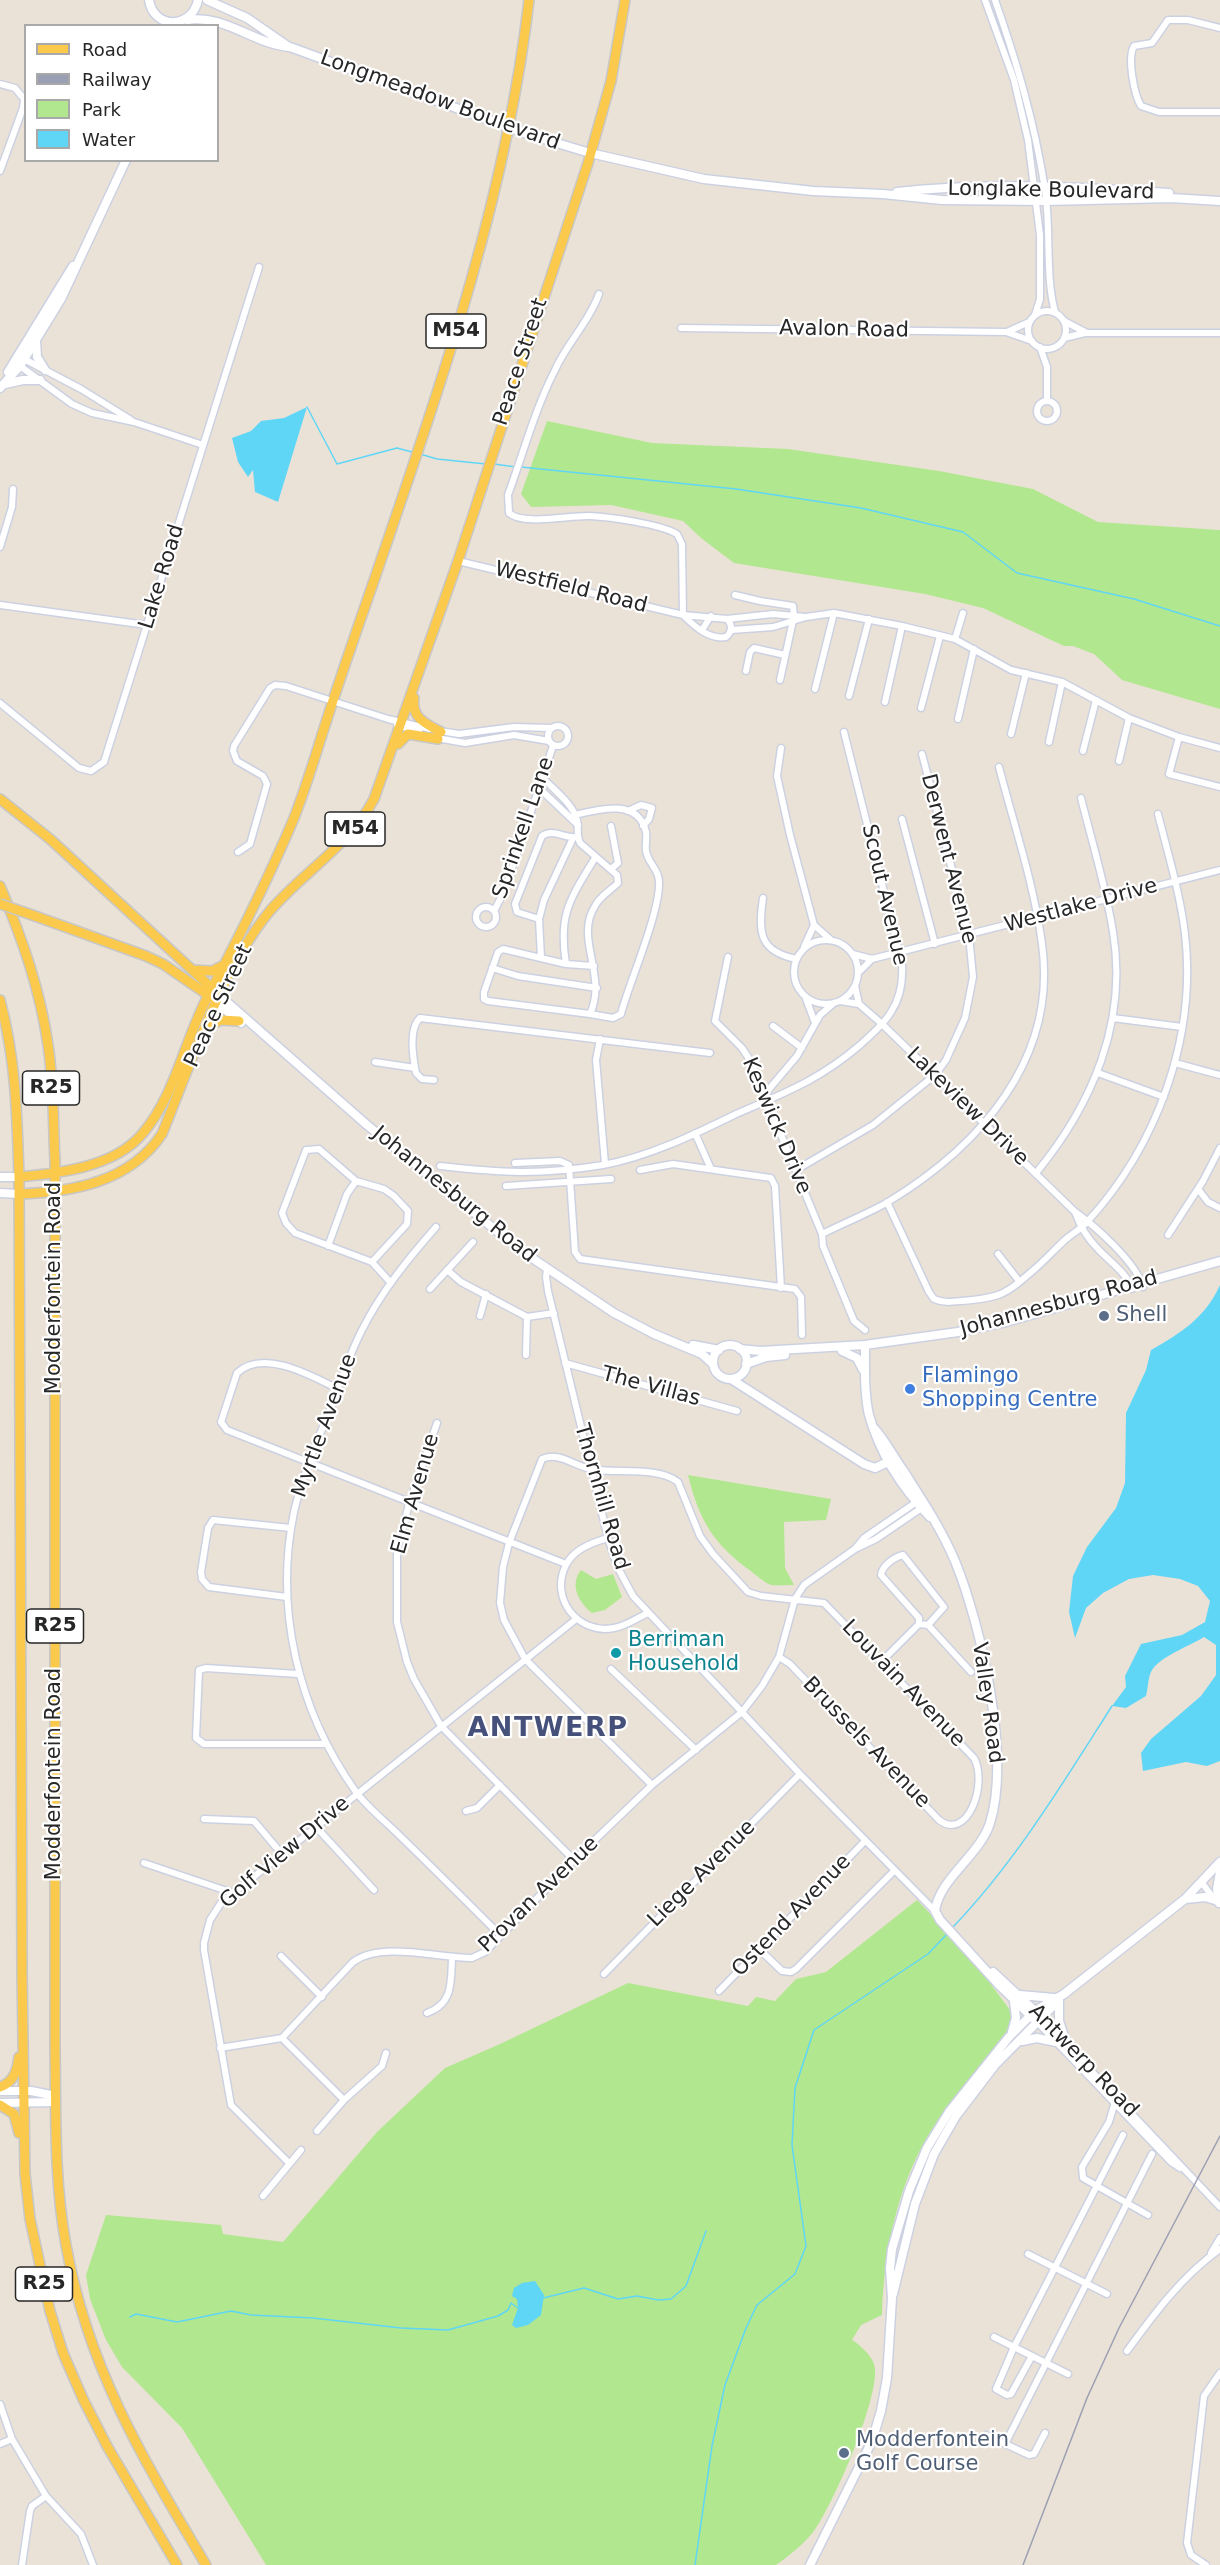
<!DOCTYPE html>
<html>
<head>
<meta charset="utf-8">
<style>
	body { margin:0 }
	#map { position:relative; width:1220px; height:2565px; overflow:hidden; background:#ebe2d7; font-family:"DejaVu Sans",sans-serif }
	canvas { display:block }
	.legend { position:absolute; left:24px; top:24px; width:195px; height:138px; box-sizing:border-box; background:#fff; border:2px solid #a9a9a9; margin:0; padding:8px 10px; list-style:none; font-size:18px; color:#272727 }
	.legend li { display:flex; align-items:center; gap:12px; height:30px }
	.legend b { width:30px; border:2px solid #a9a9a9 }
</style>
</head>
<body>
<div id="map">
<canvas width="1220" height="2565"></canvas>
<ul class="legend">
<li><b style="height:8px;background:#fbca4c"></b>Road</li>
<li><b style="height:8px;background:#9a9fb3"></b>Railway</li>
<li><b style="height:16px;background:#b1e78e"></b>Park</li>
<li><b style="height:16px;background:#60d6f7"></b>Water</li>
</ul>
</div>
<script>
const ctx = document.querySelector('canvas').getContext('2d');
ctx.lineJoin = 'round';
function paint(path, color) {
  ctx.fillStyle = color;
  ctx.fill(path, 'evenodd');
}
function trace(path, color, width, dash) {
  ctx.strokeStyle = color;
  ctx.lineWidth = width;
  ctx.lineCap = dash ? 'butt' : 'round';
  ctx.setLineDash(dash || []);
  ctx.stroke(path);
}
function label(font, color, halo, rows, align = 'center') {
  ctx.font = font + ' "DejaVu Sans",sans-serif';
  ctx.lineWidth = 4.5;
  ctx.setLineDash([]);
  ctx.textBaseline = 'middle';
  ctx.strokeStyle = halo;
  ctx.fillStyle = color;
  for (const [text, x, y, turn = 0] of rows) {
    ctx.save();
    ctx.translate(x, y);
    ctx.rotate((+turn || 0) * Math.PI / 180);
    ctx.textAlign = isNaN(turn) ? turn : align;
    if (halo) ctx.strokeText(text, 0, 0);
    ctx.fillText(text, 0, 0);
    ctx.restore();
  }
}
paint(new Path2D(`
	M547,421L652,443L788,449L939,471L1033,489L1098,522L1220,530V709L1122,680L1094,654L1073,646H1064L983,608L925,594L734,563L701,538L683,521L611,505L531,507L521,494Z
	M688,1475L831,1499L826,1520L784,1522L785,1568L794,1585C787,1585 778,1586 771,1585C765,1583 757,1576 752,1572C713,1544 699,1520 688,1475Z
	M581,1570L596,1579L613,1574L622,1597L605,1610L592,1613C579,1603 569,1585 581,1570Z
	M917,1900L966,1951L1010,2010L1012,2019L1009,2030C986,2060 960,2089 938,2120C899,2177 884,2247 882,2315L861,2325L852,2340C860,2345 871,2355 874,2364C883,2392 832,2507 814,2531C803,2545 790,2555 776,2565H266L182,2428L122,2367L106,2340L90,2299L86,2275L106,2215L221,2225L223,2234L283,2242L377,2132L445,2068L500,2044L628,1983L748,2006L756,1997L775,2001L796,1979L826,1972Z`), '#b1e78e');
paint(new Path2D(`
	M307,407L278,502L255,492L253,470L248,477L238,462L232,438L251,431L261,421L284,418Z
	M1220,1285V1761L1207,1766L1186,1762L1143,1771L1141,1753L1151,1739L1201,1696L1216,1675V1645L1204,1637C1190,1646 1158,1657 1151,1672C1148,1678 1148,1689 1146,1696L1126,1708L1112,1706L1126,1687L1125,1676L1141,1644L1182,1635L1205,1622L1210,1601L1198,1586L1180,1579L1153,1575L1129,1579L1103,1593L1086,1608L1075,1638L1069,1612L1073,1576L1087,1547L1116,1508L1125,1483L1126,1413L1146,1370L1151,1350C1182,1332 1205,1318 1220,1285Z
	M535,2281L544,2295L541,2315L528,2325L516,2328L512,2325L518,2308L517,2299L512,2296L514,2288L522,2283Z`), '#60d6f7');
trace(new Path2D(`
	M307,407L337,464L397,448L412,452
	M420,454L437,459L486,464
	M494,464L516,467
	M521,467L736,489L861,508L963,532L1017,573L1134,599L1220,626
	M953,1927C1016,1861 1063,1783 1112,1706
	M543,2298L584,2288L618,2299L637,2296L658,2300L671,2299L686,2286L706,2231
	M130,2317L136,2314L177,2322L231,2311L251,2315L313,2318L401,2328L448,2330L498,2316L508,2310L511,2303L518,2308
	M695,2565L712,2446L725,2385L746,2328L757,2305L795,2274L806,2246L792,2145L795,2088L814,2030L928,1954L948,1933`), '#60d6f7', 1.5);
const street = new Path2D(`
	M985,0L1014,80L1028,140L1040,235V299L1035,315
	M995,0C1018,66 1034,121 1045,189C1051,228 1045,276 1055,312
	M1220,28L1188,20H1168L1152,43L1134,46C1127,58 1134,94 1141,106L1159,112H1220
	M0,84L15,88L24,99L23,108L0,171
	M1028 330a19 19 0 1 1 38 0a19 19 0 1 1-38 0Z
	M1064,321L1085,332
	M681,328L1006,332L1032,341
	M1007,332L1029,322
	M1064,338L1085,333H1220
	M1040,347L1047,367V401
	M24,359L81,389L131,420
	M20,366L72,404L92,413L134,422L203,445
	M1037 411a10 10 0 1 1 20 0a10 10 0 1 1-20 0Z
	M0,547L12,507L13,489
	M458,561L683,615L682,544L677,534C660,524 610,517 590,516C570,515 523,526 509,513L508,495C523,454 535,409 555,370C567,343 589,322 599,294
	M735,595L760,601L793,606L794,616L780,680
	M0,605L147,625
	M727,619C733,625 732,632 726,637C709,640 694,626 683,615L727,619L773,614L805,617
	M702,630L711,616
	M731,630L773,627L806,617L834,613L902,626L955,639L1011,670L1062,682L1129,718L1179,737L1220,748
	M955,639L963,613
	M746,671L750,652L754,648L785,655
	M815,689L834,613
	M849,696L869,619
	M885,702L902,626
	M0,703L79,768L91,771L104,762L259,267
	M921,708L940,636
	M958,719L974,649
	M397,725L419,732
	M548 736a10 10 0 1 1 20 0a10 10 0 1 1-20 0Z
	M440,731L459,734L514,727L552,728
	M1011,734L1026,673
	M1179,737L1169,774L1220,787
	M437,738L465,743L514,735L549,741
	M1049,742L1062,682
	M781,748L777,776L790,835L814,925L831,940
	M1083,751L1096,700
	M1119,761L1129,718
	M544,779C555,791 573,804 577,820C579,828 576,835 580,843L617,875L618,883C610,891 600,896 595,906C574,939 608,975 590,1014L488,1001L484,999V992L498,952L503,949L566,964L594,966
	M540,789L578,825
	M628,811L641,805L652,808L649,819L643,826
	M575,815C599,809 638,798 646,832C647,838 645,845 646,851C648,862 655,866 658,876C666,899 628,985 621,1014L613,1018L590,1014
	M902,819L935,944
	M611,826L618,863L611,869
	M238,852L250,844L267,784L263,776L237,761L233,751L234,746L270,688L275,685L286,686L388,719L430,729
	M763,898C758,932 759,952 797,959
	M476 917a10 10 0 1 1 20 0a10 10 0 1 1-20 0Z
	M494,911L504,892L553,746
	M539,919L517,912L515,904L542,836C553,828 565,839 577,837
	M794 972a32 32 0 1 1 64 0a32 32 0 1 1-64 0Z
	M804,947L814,925
	M853,954L872,959L1220,870
	M728,957L715,1021L742,1048L750,1060L822,1234L823,1246L854,1321L865,1330
	M541,958L539,919L544,900L573,838
	M566,964C558,914 570,899 595,858
	M492,968L518,976L597,988
	M858,973L872,959
	M855,986L859,1004
	M805,996L815,1023
	M840,1001L859,1004L882,1024L1074,1211C1095,1226 1136,1262 1143,1287
	M1113,1018L1182,1027
	M773,1026L802,1048
	M600,1039L596,1060L605,1164
	M375,1062L415,1068
	M1175,1063L1220,1075
	M1098,1073L1164,1097
	M434,1080L422,1079L416,1073C413,1058 408,1029 420,1018L710,1053
	M764,1095L797,1056L820,1015L834,1003
	M695,1133L711,1169
	M515,1163L560,1161L569,1165L575,1252L580,1259L795,1289L801,1297L802,1335
	M440,1166C501,1173 542,1175 603,1165C648,1157 693,1135 734,1115C784,1093 818,1081 860,1045C871,1035 884,1024 891,1012C901,997 903,981 902,964L844,732
	M640,1170L673,1164L771,1178L775,1186L781,1288
	M796,1170L873,1125L935,1075L946,1060L965,1018L973,977L969,935L922,754
	M1036,1173C1092,1105 1128,1022 1113,932C1106,887 1092,842 1081,798
	M506,1186L611,1179
	M1198,1189L1208,1202L1220,1208
	M887,1202L929,1292L934,1299C943,1303 951,1302 961,1301C1002,1298 1006,1294 1037,1267C1047,1258 1056,1248 1066,1239C1073,1233 1081,1229 1087,1222C1157,1146 1197,1037 1185,934C1180,893 1168,854 1158,814
	M1075,1212C1080,1226 1087,1238 1098,1249C1109,1261 1127,1273 1132,1289
	M436,1227C408,1259 381,1292 362,1330C349,1355 340,1383 330,1410C316,1443 302,1477 294,1512C274,1609 298,1711 356,1792C368,1808 386,1822 400,1836C434,1869 467,1902 500,1935
	M822,1234C844,1223 867,1214 888,1202C980,1146 1058,1059 1042,944C1034,884 1014,825 999,767
	M1168,1235L1203,1181L1220,1148
	M328,1246L347,1194L356,1181
	M998,1254L1019,1281
	M372,1262L407,1224L408,1211L394,1196L384,1189L356,1181L319,1149L306,1150L282,1213L286,1223L295,1233L372,1262L390,1282
	M547,1269L546,1277L548,1291L608,1538L618,1568L633,1596L800,1774L935,1911
	M447,1270L461,1282L527,1317L554,1313
	M430,1289L473,1242
	M480,1316L486,1294
	M526,1355L527,1317
	M565,1363L737,1411
	M338,1389C312,1376 263,1348 237,1373L221,1422L227,1430L566,1564
	M437,1423L409,1504L397,1551V1622L407,1662L414,1679L441,1726L574,1860
	M608,1538C593,1542 573,1550 566,1565C549,1598 578,1635 614,1628C626,1626 637,1618 648,1613
	M855,1549L864,1538L918,1501
	M903,1555L944,1607L928,1625L919,1624V1618L881,1575C882,1566 894,1557 903,1555Z
	M287,1597L209,1587L202,1579L201,1572L208,1528L213,1520L291,1528
	M928,1625L971,1672
	M881,1662L919,1624
	M611,1669L696,1750
	M298,1674L206,1668L199,1670L196,1738L204,1744H326
	M652,1785L525,1659L504,1620L500,1603L503,1567L509,1543L542,1459C558,1451 574,1466 591,1469C615,1474 658,1466 678,1482L700,1536L713,1554L748,1592L761,1596L824,1603L974,1758C988,1783 968,1842 939,1820L790,1664L779,1657
	M466,1811L477,1808L500,1785
	M204,1819L254,1821L281,1853
	M316,1827L374,1890
	M144,1863L233,1893
	M1202,1883L1215,1900
	M759,1949L782,1971L791,1972L796,1969L894,1871
	M281,1956L322,1997
	M604,1974L800,1774
	M719,1991L865,1841
	M427,2013C453,2004 451,1982 452,1958
	M1042,2019L1220,2207
	M1038,2023L1171,2162L1180,2168
	M282,2038L344,2100
	M220,2048L282,2038L353,1962C382,1941 437,1958 472,1958L485,1952L574,1860L652,1785L742,1712L762,1686L779,1657L795,1599L804,1585L855,1549L876,1539L923,1507
	M1115,2102L1109,2122L1082,2167L1083,2178L1148,2215
	M317,2131L344,2100L382,2066L386,2053
	M289,2163L231,2105L204,1950V1943L210,1920L221,1903L575,1620
	M263,2196L301,2150
	M1211,2253L1220,2238
	M1028,2254L1107,2294
	M994,2337L1068,2374
	M1127,2351C1154,2314 1182,2276 1220,2249
	M1032,2356L1011,2394L1007,2395L996,2389L1014,2347L1123,2135
	M0,2404L12,2439L46,2496L81,2534L93,2565
	M986,2435L1029,2455L1034,2454L1045,2433
	M0,2444L12,2439
	M1005,2444L1152,2154
	M22,2565L30,2511L32,2506L46,2496
	M1206,2565L1191,2555L1187,2543L1204,2396L1220,2373`);
const secondary = new Path2D(`
	M149,0C154,30 192,29 198,0
	M207,0L247,18L289,47
	M187,20C225,14 253,44 290,47L527,134L590,153L704,179L813,191L883,194L942,200L1046,201L1171,198L1220,201
	M897,192C987,182 1079,187 1169,193
	M36,340L37,357L45,370
	M8,372L73,266
	M5,384L23,380H40
	M0,388L20,366L61,299L126,160
	M220,996L367,1125L520,1250L614,1313L654,1334L702,1354L713,1364
	M217,1003L241,1023
	M0,1177H19
	M0,1193L19,1194
	M693,1345L719,1350
	M865,1345C865,1368 864,1393 869,1415C880,1454 902,1488 930,1517
	M713 1362a17 17 0 1 1 34 0a17 17 0 1 1-34 0Z
	M740,1349L760,1351L865,1345L958,1332L1006,1322L1220,1261
	M842,1351L857,1358L863,1370
	M746,1364L766,1357L785,1355
	M731,1379L864,1464L875,1468L888,1462
	M875,1429C886,1442 893,1456 903,1470C922,1500 941,1528 955,1561C981,1625 1011,1756 990,1823C980,1855 939,1879 935,1911L940,1920L1000,1986L1038,2023
	M1186,1899L1205,1897L1215,1900
	M1219,1903L1217,1889L1220,1872
	M993,1972L1038,2014
	M1020,1995L1054,1998
	M1059,2000V2021L1066,2042
	M1012,2032L1016,2018L1014,2001
	M1022,2041L1037,2038L1056,2042
	M0,2091H31L56,2096
	M0,2103L56,2102
	M893,2294L915,2204L934,2154L956,2116L995,2065L1058,2001
	M810,2565L872,2441L881,2411L887,2378L892,2298L890,2269L892,2249L909,2191L927,2148L949,2112L1009,2037L1035,2011L1064,1994L1185,1899L1220,1862`);
const primary = new Path2D(`
	M414,698C411,718 426,724 441,732
	M398,744L408,734L438,739
	M0,799L50,839L215,991
	M0,886C22,938 40,989 48,1045C54,1083 53,1123 55,1161V2048C56,2114 54,2180 66,2245C88,2369 143,2459 206,2565
	M35,916L146,956L163,964L211,997
	M192,970L212,971L222,966
	M0,1000C16,1060 17,1115 19,1177L22,1973L25,2174L30,2219L50,2311L63,2353L83,2399L107,2446L177,2565
	M208,1027L220,1020L239,1021
	M19,1177C61,1173 115,1167 143,1133C176,1094 185,1038 209,994C239,937 269,878 294,818C307,785 317,750 328,716C345,663 364,610 382,557C444,375 507,192 529,0
	M19,1194C73,1192 130,1182 162,1134C191,1063 221,971 269,912C303,872 349,846 374,799L458,561L588,163L611,81L625,0
	M0,2087C14,2082 17,2071 19,2057
	M0,2105L14,2114L19,2133`);
trace(street, '#ccd1e2', 9);
trace(secondary, '#ccd1e2', 11);
trace(primary, '#c7c7c7', 12);
trace(street, '#fff', 6);
trace(secondary, '#fff', 8);
trace(primary, '#fbca4c', 9);
trace(new Path2D(`
	M1023,2565L1087,2398L1119,2328L1220,2136`), '#9a9fb3', 1.5);
const primaryBridge = new Path2D(`
	M0,904L35,916`);
trace(primaryBridge, '#c7c7c7', 12, []);
trace(primaryBridge, '#fbca4c', 9);
for (const [x, y, r, color] of [
	[1104,1316,6,"#5c6f8a"],
	[910,1389,6,"#3f7fe0"],
	[616,1653,6,"#0f9aa8"],
	[844,2453,6,"#5c6f8a"]
]) {
  const dot = new Path2D();
  dot.arc(x, y, r, 0, 2 * Math.PI);
  ctx.fillStyle = color;
  ctx.fill(dot);
  trace(dot, '#fff', 2);
}
for (const [x, y, w] of [
	[456,331,60],
	[355,829,60],
	[51,1088,57],
	[55,1626,57],
	[44,2284,57]
]) {
  const box = new Path2D();
  box.roundRect(x - w / 2, y - 17, w, 34, 4.5);
  ctx.fillStyle = '#fff';
  ctx.fill(box);
  trace(box, '#272727', 1.5);
}
label('bold 20px', '#272727', null, [
	["M54",456,331],
	["M54",355,829],
	["R25",51,1088],
	["R25",55,1626],
	["R25",44,2284]
]);
label('21px', '#272727', '#fff', [
	["Longmeadow Boulevard",440,101,20],
	["Longlake Boulevard",1051,191,1],
	["Avalon Road",844,330,1],
	["Peace Street",521,362,-72],
	["Lake Road",162,577,-73],
	["Westfield Road",571,588,14],
	["Sprinkell Lane",524,828,-71],
	["Derwent Avenue",948,859,76],
	["Scout Avenue",884,895,77],
	["Westlake Drive",1081,906,-15],
	["Peace Street",219,1006,-65],
	["Lakeview Drive",967,1107,44],
	["Keswick Drive",776,1126,67],
	["Johannesburg Road",454,1195,39],
	["Modderfontein Road",55,1288,-90],
	["Johannesburg Road",1059,1304,-15],
	["The Villas",651,1387,15],
	["Myrtle Avenue",325,1426,-70],
	["Elm Avenue",416,1494,-74],
	["Thornhill Road",601,1497,74],
	["Louvain Avenue",903,1684,46],
	["Valley Road",987,1703,82],
	["Brussels Avenue",866,1743,46],
	["Modderfontein Road",55,1774,-90],
	["Golf View Drive",285,1853,-40],
	["Liege Avenue",702,1874,-45],
	["Provan Avenue",539,1895,-44],
	["Ostend Avenue",792,1916,-46],
	["Antwerp Road",1083,2061,46]
]);
label('21px', '#4e5e75', '#fff', [
	["Shell",1116,1316],
	["Modderfontein",856,2441],
	["Golf Course",856,2465]
], 'left');
label('21px', '#366cbe', '#fff', [
	["Flamingo",922,1377],
	["Shopping Centre",922,1401]
], 'left');
label('21px', '#0d838f', '#fff', [
	["Berriman",628,1641],
	["Household",628,1665]
], 'left');
ctx.letterSpacing = '1.5px';
label('bold 27px', '#45517b', '#fff', [
	["ANTWERP",548,1729]
]);
ctx.letterSpacing = '0px';
</script>
</body>
</html>
